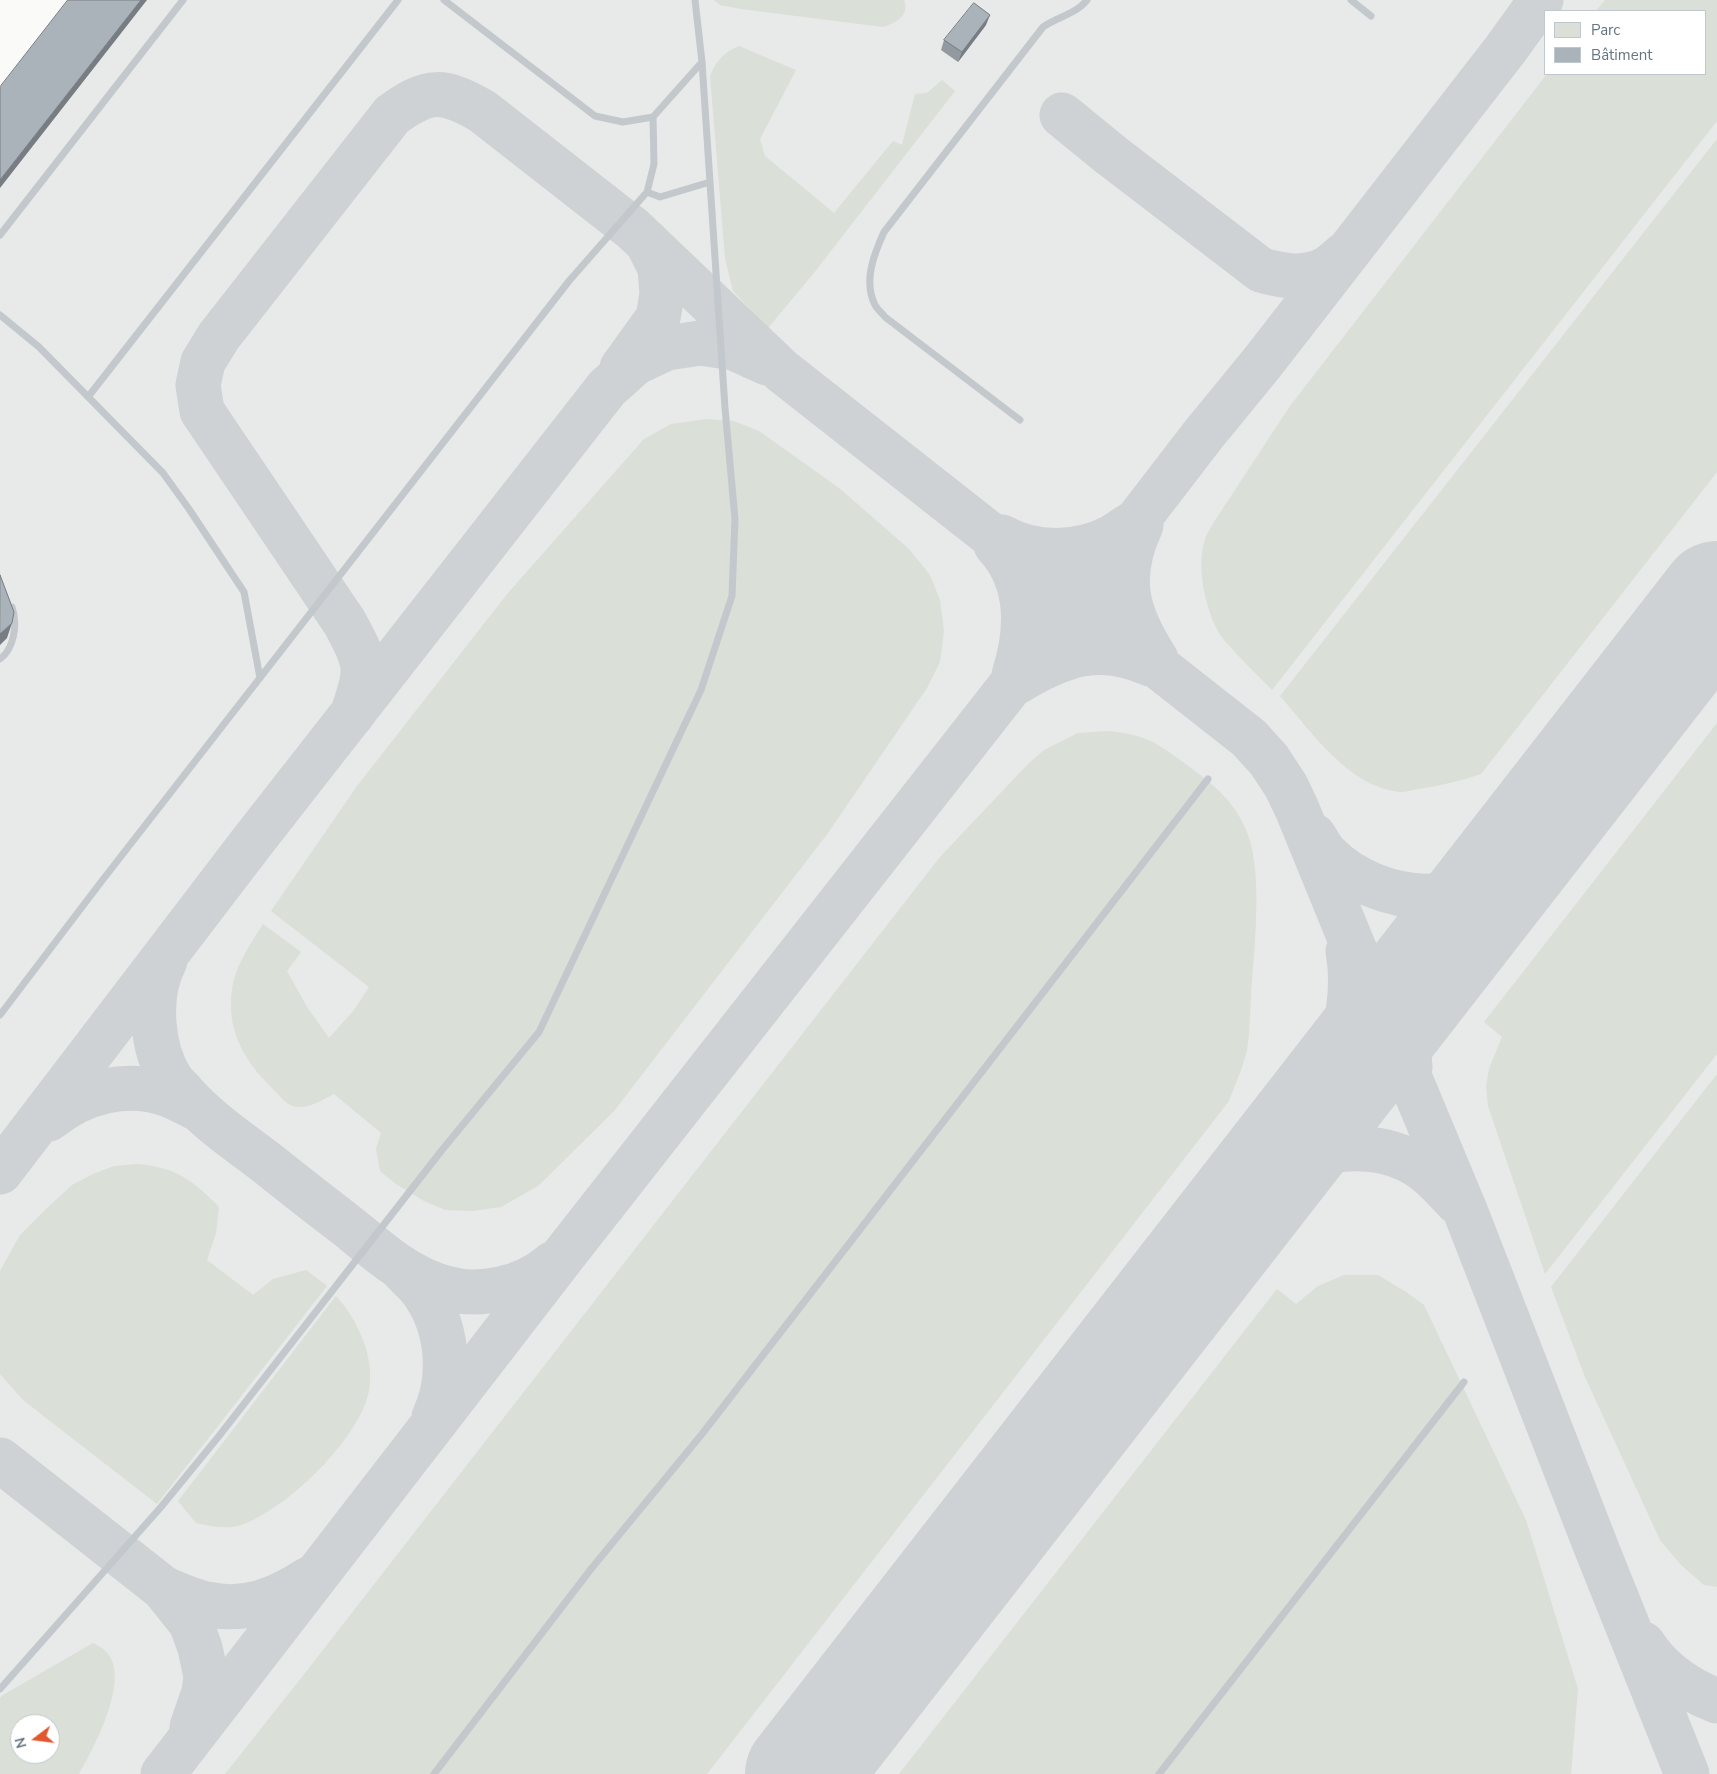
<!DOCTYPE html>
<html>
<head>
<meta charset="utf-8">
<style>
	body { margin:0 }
	#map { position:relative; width:1717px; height:1774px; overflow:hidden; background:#fafaf8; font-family:"Nunito Sans",sans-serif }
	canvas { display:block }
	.legend { position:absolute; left:1544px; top:10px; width:162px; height:65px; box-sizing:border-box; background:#fff; border:1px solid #c1c8cd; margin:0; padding:6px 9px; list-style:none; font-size:15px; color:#657683 }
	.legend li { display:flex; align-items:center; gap:10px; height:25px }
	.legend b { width:25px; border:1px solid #c1c8cd }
	.north { position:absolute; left:10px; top:1714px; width:50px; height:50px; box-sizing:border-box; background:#fff; border:1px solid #c1c8cd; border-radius:50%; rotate:255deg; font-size:14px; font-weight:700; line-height:20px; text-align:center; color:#657683 }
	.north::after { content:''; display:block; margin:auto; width:18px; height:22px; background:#e4572e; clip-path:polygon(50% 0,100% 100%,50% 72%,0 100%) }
</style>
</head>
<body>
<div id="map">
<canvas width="1717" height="1774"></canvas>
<ul class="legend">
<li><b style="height:14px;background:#dadfd7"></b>Parc</li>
<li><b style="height:14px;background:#aab3b9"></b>Bâtiment</li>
</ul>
<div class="north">N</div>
</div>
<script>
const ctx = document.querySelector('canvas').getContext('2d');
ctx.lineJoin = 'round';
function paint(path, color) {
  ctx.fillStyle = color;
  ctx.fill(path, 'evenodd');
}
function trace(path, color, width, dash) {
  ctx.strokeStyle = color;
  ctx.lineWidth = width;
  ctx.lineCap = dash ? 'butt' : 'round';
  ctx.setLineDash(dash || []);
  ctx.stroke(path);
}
paint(new Path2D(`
	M67,0H1717V1774H0V87ZM1546,11H1706V74H1546ZM20,1724H50V1754H20Z`), '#e8e9e9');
paint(new Path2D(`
	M714,0H904C910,15 896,23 883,27L741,9L720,5Z
	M1605,0H1717V121L1272,690C1256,674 1239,657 1224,640C1207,619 1196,569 1204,543C1205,537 1209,531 1212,525L1290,406L1547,74H1706V11H1596Z
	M739,46L796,70L760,139L765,156L834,213L893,141L902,145L915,94L927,93L942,80L955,91L813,274L768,328L733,291L725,258L710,76C716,61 724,52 739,46Z
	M1717,139V472L1481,774C1460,781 1439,786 1418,789C1412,790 1405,792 1399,792C1348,786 1311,731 1280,696Z
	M706,419L734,421L759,431L839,488L908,548L930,575L940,600L944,631L940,662L927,688L828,833L614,1111L538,1186L501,1207L473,1211L445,1210L424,1201L396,1184L380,1171L376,1149L381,1133L334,1094C324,1099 310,1108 298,1107C288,1107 281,1097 274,1090C245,1062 226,1031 232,989C236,964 250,945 263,924L301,952L287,971L307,1007L329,1038L354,1010L369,987L271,911L357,786L508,593L644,439L671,424Z
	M1717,723V1054L1545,1274L1488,1106L1486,1086L1489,1069L1502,1037L1484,1022Z
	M1109,731C1147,735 1157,743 1187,765C1214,785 1236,802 1248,835C1263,877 1254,949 1251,994C1250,1012 1250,1032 1247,1050C1243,1067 1235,1085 1229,1101L707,1774H225L309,1668L940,857L1028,764L1044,750L1078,733Z
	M1717,1074V1587L1704,1585L1681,1565L1660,1540L1585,1377L1551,1287Z
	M137,1164C175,1167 193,1180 219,1207L216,1233L207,1260L253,1295L273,1279L306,1270L327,1286L157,1504L23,1400L0,1374V1271L20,1235L46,1209L72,1185L93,1174L114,1166Z
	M1344,1275H1378L1406,1292L1424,1305L1526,1520L1578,1689L1571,1774H899L1277,1289L1296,1304L1318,1286Z
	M336,1296C358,1320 375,1357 369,1391C360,1438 286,1510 241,1525C227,1530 210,1526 196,1523L178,1501Z
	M93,1643C101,1647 109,1652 112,1661C124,1690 94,1748 79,1774H0V1698L3,1695ZM20,1724H50V1754H20Z`), '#dadfd7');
trace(new Path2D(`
	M1062,115L1111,155L1261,270C1282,276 1305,280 1326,269C1333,265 1339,259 1345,254
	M622,368L658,318L662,294L660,268L647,242
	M1141,525C1117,577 1126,613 1156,659
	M1002,537C1035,556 1079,554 1112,537C1119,533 1125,528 1132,524
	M996,545C1030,581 1028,631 1014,675
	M1017,682C1062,655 1099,641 1150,664
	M352,715C357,700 364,683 363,668C362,652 352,637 345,623L202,411L198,385L203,362L219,336L392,115C429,88 443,89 482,111L633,229L782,371L1249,738L1269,760L1286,786L1297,809L1353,946L1387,1023L1466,1213L1598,1552L1687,1774
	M1314,836C1318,842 1322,850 1327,855C1352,881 1395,898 1431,896C1450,895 1472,886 1489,877C1502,869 1517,851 1528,841
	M165,961C147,995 151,1049 172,1081C176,1086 181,1090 185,1095C210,1123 243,1144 272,1167C298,1188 324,1208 350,1228C379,1252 408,1278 445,1288C480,1298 525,1288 552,1264
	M1410,1067C1406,1036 1413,1009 1421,979
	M1314,1115C1337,1065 1358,1007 1348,951
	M49,1119C83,1091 127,1080 169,1095C179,1099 188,1104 198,1109
	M0,1172L252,842L607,388L635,363L667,348L700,343L734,348L767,363
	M1257,1188C1273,1177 1289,1165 1306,1158C1345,1143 1394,1145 1427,1172C1438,1181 1448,1192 1457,1202
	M401,1268C407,1275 414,1281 420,1288C448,1324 453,1376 434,1417
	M0,1460L163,1588L191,1623L200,1648L206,1676L204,1692L192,1727
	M163,1588C177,1594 192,1601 207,1604C245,1613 278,1599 309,1579
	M1643,1644C1661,1672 1686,1689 1717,1701
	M163,1774L567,1251L1011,685L1203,435L1262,363L1505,50L1541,0`), '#ced2d4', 45);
trace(new Path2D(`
	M802,1774L1717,598`), '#ced2d4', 114);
trace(new Path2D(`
	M444,0L595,116L623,122L653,117
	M1351,0L1371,16
	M647,192L660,197L710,182
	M0,235L183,0
	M0,315L39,347L163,473L189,509L244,592L260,678
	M88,397L398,0
	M1020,420L885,317C882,313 877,309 875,305C863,281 874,254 884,232L1043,27C1057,17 1076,14 1087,0
	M0,659C14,649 18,624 12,607
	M0,1015L101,882L569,281L647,192L654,164L653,117L702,62
	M0,1689L161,1507L219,1436L442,1150L539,1032L701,690L732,596L735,519L725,408L702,62L695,0
	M434,1774L591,1569L702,1434L1208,779
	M1159,1774L1464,1382`), '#c3c8cc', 7);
paint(new Path2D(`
	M986,25L958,62L941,50L944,40Z`), '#929a9f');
paint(new Path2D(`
	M141,0H147L0,188V180Z
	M990,15L986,25L958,62L962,52Z
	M12,623L7,638L0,645V634Z`), '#777d82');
const building = new Path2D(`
	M68,0H141L0,180V87Z
	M974,3L990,15L962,52L944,40Z
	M0,575L14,612L12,623L0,634Z`);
paint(building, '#aab3b9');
trace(building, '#777d82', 1);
</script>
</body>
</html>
